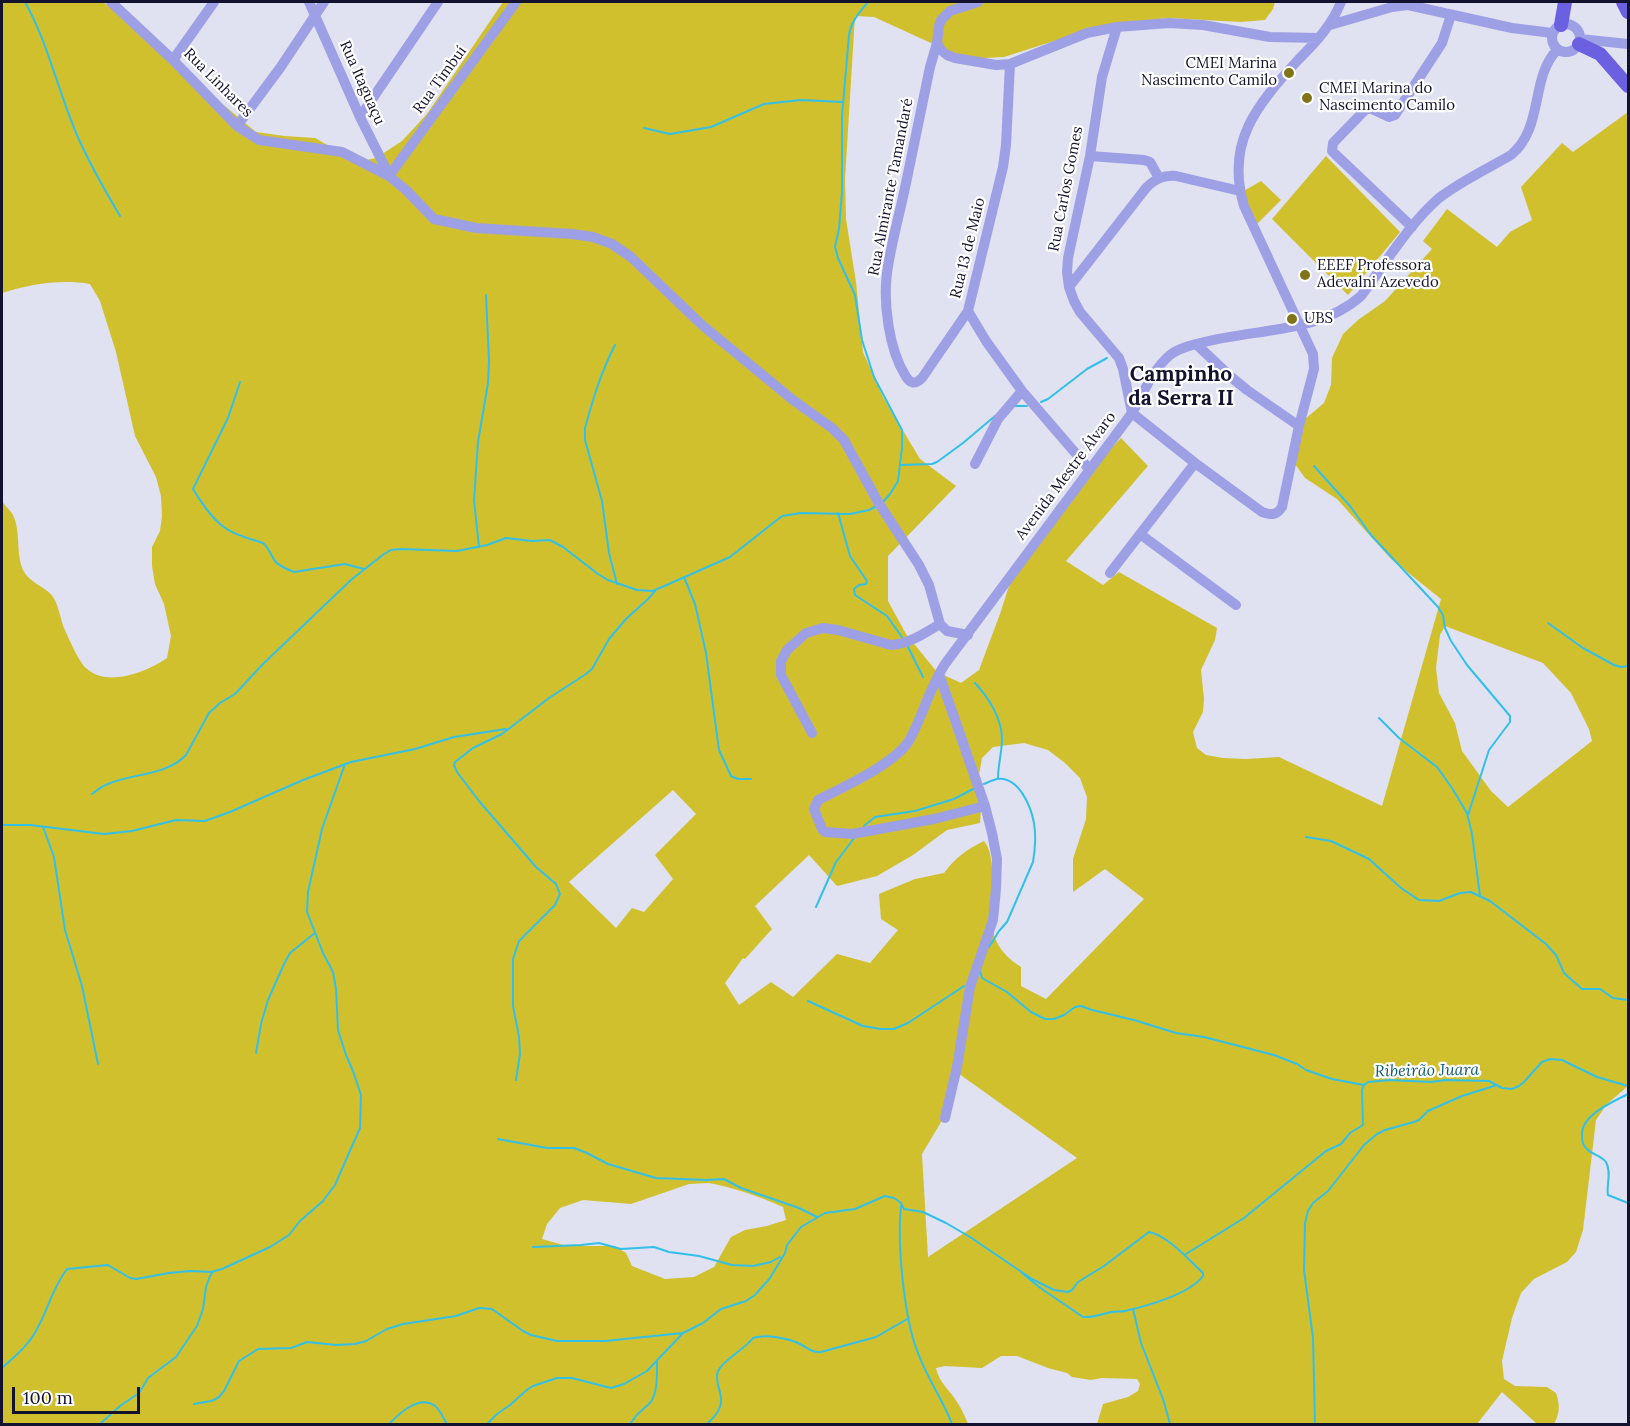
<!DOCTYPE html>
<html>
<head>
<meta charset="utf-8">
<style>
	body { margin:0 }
	#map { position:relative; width:1630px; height:1426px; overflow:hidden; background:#e0e1f1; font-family:Lora,serif }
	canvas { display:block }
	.frame { position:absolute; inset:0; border:3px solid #14132f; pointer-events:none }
	.scale { position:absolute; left:12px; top:1387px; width:128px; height:27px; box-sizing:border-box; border:3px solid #14132f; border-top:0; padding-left:8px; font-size:18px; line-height:21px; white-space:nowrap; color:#14132f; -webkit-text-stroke:4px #fff; paint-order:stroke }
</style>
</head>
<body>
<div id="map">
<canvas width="1630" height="1426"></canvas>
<div class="frame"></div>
<div class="scale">100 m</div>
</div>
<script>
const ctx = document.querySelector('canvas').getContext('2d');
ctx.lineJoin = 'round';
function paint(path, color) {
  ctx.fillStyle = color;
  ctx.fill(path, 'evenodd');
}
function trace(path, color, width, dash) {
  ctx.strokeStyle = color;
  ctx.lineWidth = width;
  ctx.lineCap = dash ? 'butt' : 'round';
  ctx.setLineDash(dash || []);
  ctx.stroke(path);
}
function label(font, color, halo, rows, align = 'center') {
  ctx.font = font + ' Lora,serif';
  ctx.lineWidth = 4.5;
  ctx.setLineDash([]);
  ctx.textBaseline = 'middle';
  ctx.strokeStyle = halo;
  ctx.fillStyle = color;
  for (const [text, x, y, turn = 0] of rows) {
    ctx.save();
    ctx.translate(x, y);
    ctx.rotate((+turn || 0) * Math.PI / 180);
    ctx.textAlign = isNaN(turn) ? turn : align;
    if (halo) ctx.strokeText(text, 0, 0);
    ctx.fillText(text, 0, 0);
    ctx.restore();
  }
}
paint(new Path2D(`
	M2,2H103L153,39L214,97L256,132L284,136L315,138L343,154L362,161L376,158L402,141L427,114L503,2H1275L1273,9L1265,20L1241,22L1168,18L1104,25L1004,57L966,59L874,17L855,16L845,179L846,219L856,282L863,352L883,397L920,459L956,486L888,556V601L906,634L937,672L961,683L979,670L1000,614L1008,589L1027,549L1057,505L1121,438L1148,466L1066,561L1103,585L1119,572L1217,628L1215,640L1201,670L1204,699L1203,712L1193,732L1197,748L1206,755L1223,758L1246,759L1279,757L1382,806L1441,599L1391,559L1337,499L1305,478L1295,464L1305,419L1324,403L1331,385L1332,358L1343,334L1358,320L1385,301L1432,249L1423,241L1447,209L1497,247L1510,232L1532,220L1521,187L1562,143L1573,152L1628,112V1086L1607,1104L1596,1120L1583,1230L1576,1252L1567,1262L1534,1279L1521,1293L1512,1318L1502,1361L1504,1379L1515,1386L1547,1387L1556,1393C1560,1405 1560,1413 1554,1424H1537L1502,1392L1477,1424H1097L1103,1404L1128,1397L1138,1391L1140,1384L1137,1379L1102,1378L1091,1380L1072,1377L1067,1373L1048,1368L1017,1356H1001L982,1368L945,1366L936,1368C939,1383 950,1390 957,1402C962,1409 965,1417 968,1424H2V501C4,505 8,508 11,512C22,528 15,552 23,570C29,583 47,587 53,597C59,606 60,618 64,628C68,637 79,662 86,668C106,688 147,672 167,658L171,636L164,604L155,584L152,566V547L160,531L162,516L161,496L156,477L135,436L116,352L100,301L90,284C61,279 30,284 2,293ZM1445,626L1543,663L1571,693L1589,729L1592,741L1508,807L1491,791L1462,751L1455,723L1439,693L1436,668L1440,635ZM1024,743L1048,750L1065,763L1080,778L1087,797L1086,819L1073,859V892L1105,869L1144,899L1046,999L1021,986V967C978,939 996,909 992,867C991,857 990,849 984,841C966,850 956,857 944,873L915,879L879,894L881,919L898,930L870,963L837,954L793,997L771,982L739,1005L725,983L743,958L745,959L772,929L755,906L809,855L837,886L877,876L913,855L947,830L980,823L982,793L979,775L982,758L993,747ZM673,790L696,814L655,855L673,879L644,912L632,908L616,928L569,882ZM955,1071L1077,1158L928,1257L922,1154L947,1112ZM709,1183C735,1188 758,1196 783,1207L786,1220L767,1226L745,1230L731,1237L714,1267L694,1277L665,1279L632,1266L626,1253L615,1246H567L542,1239L547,1224L560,1208L583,1200L631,1204L689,1184Z
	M1326,156L1400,232L1348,295L1272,219Z
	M1261,181L1281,200L1256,225L1242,192Z`), '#d0c02e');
trace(new Path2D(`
	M25,2C48,43 58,91 77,135C89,163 104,189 120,216
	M868,2C860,12 851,21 849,35L842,116V192L839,229L835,247L838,258L855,295L862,340L874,377L902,430V448L898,481L890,494L883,502
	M644,128L670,134L711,127L764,104L801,100L843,102
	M615,345C601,372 593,399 585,428V440L602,501L609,553L617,584
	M240,382L228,418L193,489C201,502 213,521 227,529C237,536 251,539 263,543C269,548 270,554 275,561C280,567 287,569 294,572L345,564L364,569
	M1041,402L1048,399L1087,369L1107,358
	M1015,406H1027
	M900,465L932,464L937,462L963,443L995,416
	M1314,466L1350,506L1371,535L1438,607L1443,615L1445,628L1451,641L1467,665L1510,716V722L1489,750L1468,815
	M838,513L850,556L867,581L866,584L859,585L854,589L855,595L887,616L904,640
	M479,547L474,500L478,442L488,383L489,361L486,295
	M684,577L695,604L706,653L719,750L731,776L738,779H751
	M1548,623L1583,648L1614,665L1621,667L1628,666
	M907,645L923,677
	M975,683C989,698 1002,719 1002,739C1002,752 998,765 998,778
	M1379,718L1399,738L1437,767L1452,788L1467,813L1472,834L1480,896
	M984,784C988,782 993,780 997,779C1019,776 1031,807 1034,823C1036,835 1035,850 1033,862L1007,922L999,931L989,947
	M92,794C97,790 102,786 108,784C133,773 166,776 186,755L209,713L220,703L235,694L263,664L352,579L384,554L391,550L401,549L457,551L487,545L506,538L532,541L550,540L563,547L598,574L608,580L637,590L653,591L730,557L782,516L801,513L850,514L869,510L875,507
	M2,825H30L104,834L132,831L176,820L205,821L230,812L303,780L351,762L415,749L454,737L506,729
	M864,826L875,817L915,811L954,799L975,788
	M43,827L54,857L65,930L82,986L98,1064
	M1306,837L1331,841L1369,859L1401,888L1419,900L1439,901L1460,893L1471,892L1490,901L1546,944L1556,955L1564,973L1582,989H1600L1613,998L1628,1000
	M816,907L836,862L855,837
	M980,971L982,978L1007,992L1031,1012L1045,1019H1054L1064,1015L1075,1007L1081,1006L1092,1010L1134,1020L1176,1033L1204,1037L1274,1055L1297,1064L1306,1070L1332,1079L1364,1085
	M808,1001L863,1026L881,1029H894L908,1023L964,986
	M256,1053L261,1024L268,1000L284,964L290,953L315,933
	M516,1080L520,1054L519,1037L513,1006V959L519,941L555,905L560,894L556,884L536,867L479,801L457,772L454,765L455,762L473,748L502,734L549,698L586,674L592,669L609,639L626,619L648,599L655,591
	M1364,1085L1368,1082L1390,1080L1431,1082L1445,1080L1489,1081L1502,1088L1512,1089L1519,1086L1524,1082L1542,1062L1550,1059L1562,1060L1597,1077L1628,1086
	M1628,1094C1613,1102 1580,1115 1582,1136C1582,1140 1583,1146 1587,1149C1592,1155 1601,1155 1606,1162C1612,1173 1606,1185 1608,1195L1628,1203
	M498,1139L547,1148H574L587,1153L608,1164L656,1178L706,1180L724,1179L741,1188L799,1208L817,1217
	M901,1206C897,1243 904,1319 918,1353C927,1378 943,1400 952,1424
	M533,1247L581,1245L599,1243L621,1249L654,1247L669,1252L699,1256L732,1265L753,1266L771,1262L780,1257
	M1186,1254L1244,1218L1326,1151L1341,1144L1350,1133L1363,1125L1362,1090L1364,1085
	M1133,1309L1141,1343L1163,1399L1170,1424
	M2,1368C15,1356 29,1345 37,1329C48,1309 53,1287 67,1269L108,1265L130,1278L136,1279L169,1273L190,1271L211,1272L222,1269L270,1247L289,1235L300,1221L323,1201L335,1185L360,1128L361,1095L353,1071L346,1055L338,1030L336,989L333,972L323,953L307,912L308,892L322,829L345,764
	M194,1404L211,1401L218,1398L224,1391L239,1361L258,1349L291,1348L307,1342L336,1345L355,1344L366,1341L387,1329L403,1324L456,1316L479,1308L492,1309L523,1331L531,1335L557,1341H605L683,1333
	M100,1424L120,1406L139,1393L148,1378L176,1357L197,1326L203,1309L206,1287L210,1276L213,1272
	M389,1424C399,1414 418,1395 434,1405C440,1409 443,1418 447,1424
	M487,1424L497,1414L510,1405L528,1389L533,1386L557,1378H572L611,1388L624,1384L647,1371L683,1333L703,1323L721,1309L746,1301L755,1295L770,1278L785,1253L787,1245L801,1227L825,1213L855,1209L885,1196L894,1198L901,1203L904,1209L923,1212L946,1223L970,1237L1032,1279L1054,1290L1068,1292L1072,1290L1078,1282L1104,1266L1149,1232C1167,1235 1190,1261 1203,1273V1276C1190,1294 1147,1306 1125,1311C1121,1312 1116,1311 1111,1312C1101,1314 1094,1318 1083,1317L1039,1287L1021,1272
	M630,1424C637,1413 640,1412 649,1404C658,1395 657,1374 657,1362
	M707,1424C711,1420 717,1415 719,1409C726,1397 713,1382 718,1371C723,1360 744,1350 753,1338C766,1334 788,1338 800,1344C808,1348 812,1353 821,1352L876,1337L909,1318
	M1315,1424L1313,1338L1304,1270L1305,1223L1308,1211L1313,1203L1328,1191L1364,1145L1377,1134L1385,1130L1414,1122L1419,1120L1428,1111L1462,1096L1497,1085`), '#32c0e9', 2);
trace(new Path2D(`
	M111,2L173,60L237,126L259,140L342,152L389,176L406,190L434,219L476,228L572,234L593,237L612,244L631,257L702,325L793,400L832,428L844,440L878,502L919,565L929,585L940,624L947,631L968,635
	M309,2L360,117L389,175
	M978,2L950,11L941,20L939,26L937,43L941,50L947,55L955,58L996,65L1010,64L1087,33L1117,27L1169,23L1203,25L1270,37L1319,38
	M1552 38a14 14 0 1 1 28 0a14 14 0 1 1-28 0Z
	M1330,25L1392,7L1408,5L1512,28L1552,33
	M1117,27L1102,77L1090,156L1068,258L1067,272L1069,287L1074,301L1080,312L1119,358L1123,369L1132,413L1195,463L1262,512C1271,515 1276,516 1282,507L1299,426L1314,369L1313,354L1244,206C1225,142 1257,105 1298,60C1316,42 1332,25 1341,2
	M1580,39L1628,44
	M937,43L930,67C922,105 914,144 906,183C900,213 891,243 887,273C883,303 889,349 905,375C910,384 915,385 922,378L968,311
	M173,60L214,2
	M1010,64L1006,145L1003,167L968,311L986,341L1022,391L1090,470
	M360,117L438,2
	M237,126L280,68L324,2
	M1090,156L1144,160L1150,162L1159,178
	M389,176L516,2
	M1412,227L1335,154L1332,151L1333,143L1366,109H1372L1389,117L1395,115L1442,43L1451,15
	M1069,287L1146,188C1155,179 1163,175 1176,176L1240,191
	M1196,344L1231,377L1247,390L1299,426
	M975,464L998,419L1022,391
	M1140,534L1236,605
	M1110,573L1195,463
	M939,674L985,806L992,833L997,859L996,889L993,920L970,987L957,1067L945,1118
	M812,733L781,675V661L787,650L806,633L823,628L838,630L891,645C909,644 925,633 940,624
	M985,806L934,819L852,834L825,832L822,829L814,809L818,800C843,787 897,763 910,739C923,715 930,687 945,664L1132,413C1143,394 1153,369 1170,355C1181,347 1196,344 1209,341C1259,329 1321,332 1361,296C1385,264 1409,224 1439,198C1461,181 1487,169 1511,155C1544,128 1530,78 1557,50`), '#9ea0e5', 10);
trace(new Path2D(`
	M1623,2L1628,12
	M1561,25L1565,2
	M1579,44L1600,54L1628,86`), '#6b60df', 14);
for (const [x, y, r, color] of [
	[1289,73,6,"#7f7417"],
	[1307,98,6,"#7f7417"],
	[1305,275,6,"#7f7417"],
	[1292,319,6,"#7f7417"]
]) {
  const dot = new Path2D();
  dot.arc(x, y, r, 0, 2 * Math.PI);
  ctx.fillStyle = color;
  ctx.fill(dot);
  trace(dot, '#fff', 2);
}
label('15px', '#14132f', '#fff', [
	["CMEI Marina",1277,64,"right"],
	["Nascimento Camilo",1277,81,"right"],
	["CMEI Marina do",1319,89],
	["Nascimento Camilo",1319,106],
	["EEEF Professora",1317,266],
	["Adevalni Azevedo",1317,283],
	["UBS",1304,319]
], 'left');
label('15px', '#14132f', '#fff', [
	["Rua Timbuí",440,80,-54],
	["Rua Linhares",218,83,45],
	["Rua Itaguaçu",362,83,66],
	["Rua Almirante Tamandaré",891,187,-79],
	["Rua Carlos Gomes",1066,189,-79],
	["Rua 13 de Maio",968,248,-76],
	["Avenida Mestre Álvaro",1066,476,-53]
]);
label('italic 16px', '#115c71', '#fff', [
	["Ribeirão Juara",1427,1071,-1]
]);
label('bold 21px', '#14132f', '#fff', [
	["Campinho",1181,375],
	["da Serra II",1181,399]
]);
</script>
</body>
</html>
